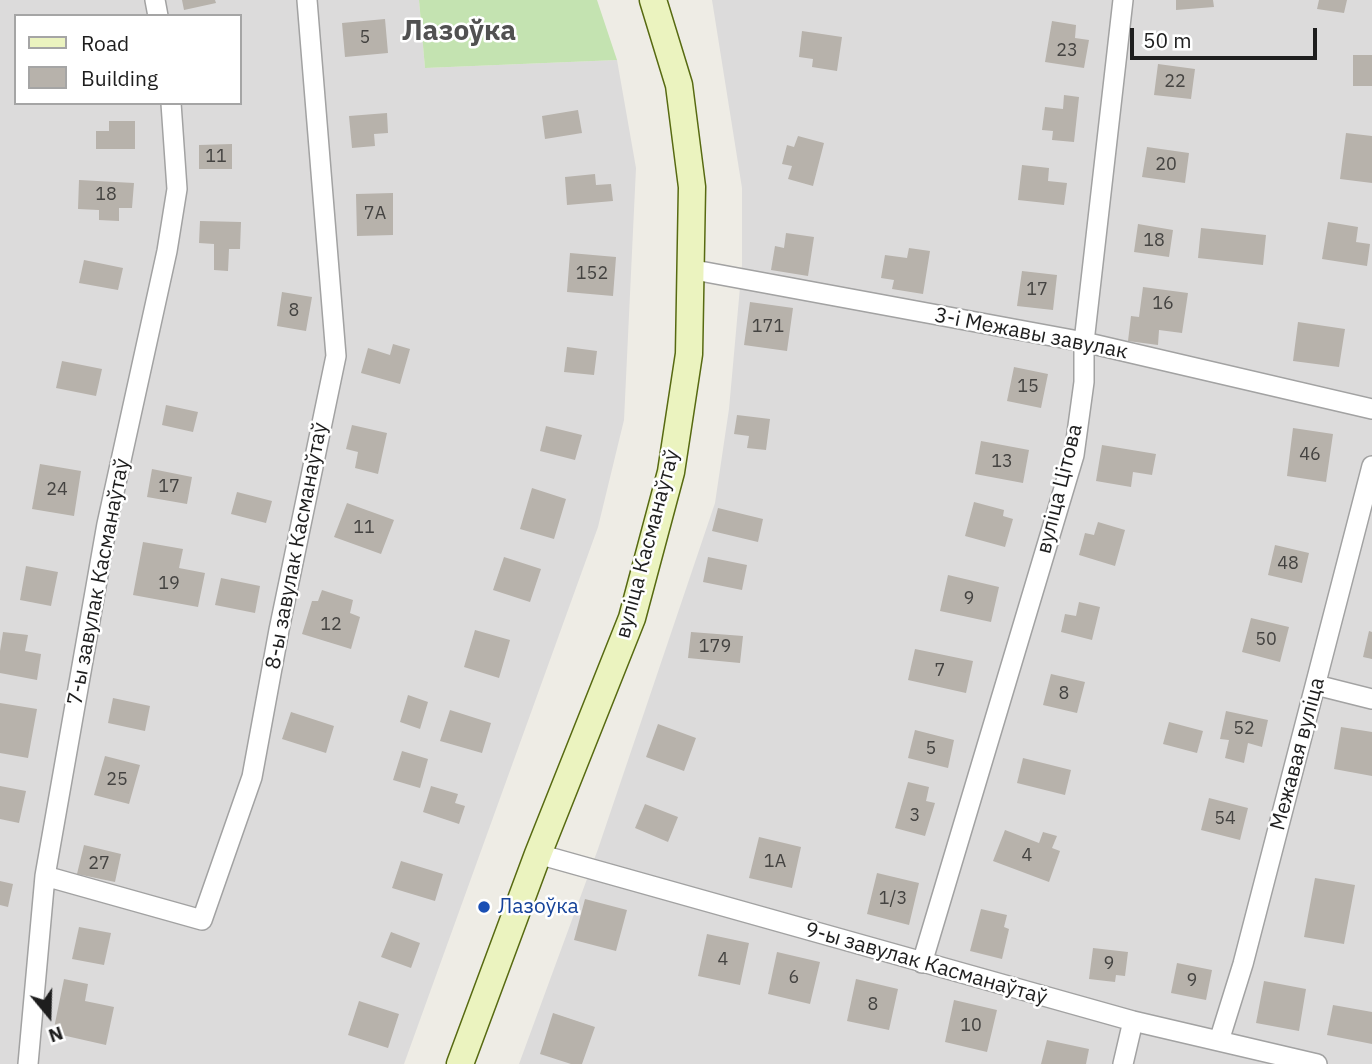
<!DOCTYPE html>
<html>
<head>
<meta charset="utf-8">
<style>
	body { margin:0 }
	#map { position:relative; width:1372px; height:1064px; overflow:hidden; background:#eeece5; font-family:"IBM Plex Sans",sans-serif }
	canvas { display:block }
	.legend { position:absolute; left:14px; top:14px; width:228px; height:91px; box-sizing:border-box; background:#fff; border:2px solid #a5a5a5; margin:0; padding:9px 12px; list-style:none; font-size:21px; color:#1e1e1e }
	.legend li { display:flex; align-items:center; gap:14px; height:35px }
	.legend b { width:35px; border:2px solid #a5a5a5 }
	.north { position:absolute; left:14px; top:980px; width:70px; height:70px; -webkit-text-stroke:5px #fff; paint-order:stroke; rotate:161deg; font-size:19px; font-weight:700; line-height:28px; text-align:center; color:#1e1e1e }
	.north::after { content:''; display:block; margin:auto; width:24px; height:32px; background:#1e1e1e; clip-path:polygon(50% 0,100% 100%,50% 72%,0 100%) }
	.scale { position:absolute; left:1130px; top:28px; width:187px; height:32px; box-sizing:border-box; border:4px solid #1e1e1e; border-top:0; padding-left:9px; font-size:21px; line-height:24px; white-space:nowrap; color:#1e1e1e; -webkit-text-stroke:5px #fff; paint-order:stroke }
</style>
</head>
<body>
<div id="map">
<canvas width="1372" height="1064"></canvas>
<ul class="legend">
<li><b style="height:9px;background:#ebf3bf"></b>Road</li>
<li><b style="height:19px;background:#b7b2ab"></b>Building</li>
</ul>
<div class="north">N</div>
<div class="scale">50 m</div>
</div>
<script>
const ctx = document.querySelector('canvas').getContext('2d');
ctx.lineJoin = 'round';
function paint(path, color) {
  ctx.fillStyle = color;
  ctx.fill(path, 'evenodd');
}
function trace(path, color, width, dash) {
  ctx.strokeStyle = color;
  ctx.lineWidth = width;
  ctx.lineCap = dash ? 'butt' : 'round';
  ctx.setLineDash(dash || []);
  ctx.stroke(path);
}
function label(font, color, halo, rows, align = 'center') {
  ctx.font = font + ' "IBM Plex Sans",sans-serif';
  ctx.lineWidth = 5;
  ctx.setLineDash([]);
  ctx.textBaseline = 'middle';
  ctx.strokeStyle = halo;
  ctx.fillStyle = color;
  for (const [text, x, y, turn = 0] of rows) {
    ctx.save();
    ctx.translate(x, y);
    ctx.rotate((+turn || 0) * Math.PI / 180);
    ctx.textAlign = isNaN(turn) ? turn : align;
    if (halo) ctx.strokeText(text, 0, 0);
    ctx.fillText(text, 0, 0);
    ctx.restore();
  }
}
paint(new Path2D(`
	M0,0H419L425,68L617,60L636,168L624,420L598,527L404,1064H0ZM16,16H240V103H16Z
	M712,0H1372V1064H519L598,849L715,503L729,409L742,265V188Z`), '#dcdbdb');
paint(new Path2D(`
	M419,0H597L617,60L425,68Z`), '#c4e3b1');
paint(new Path2D(`
	M182,0H215L216,3L184,10Z
	M1176,0H1213L1214,7L1176,10Z
	M1319,0H1347L1344,13L1317,9Z
	M385,19L388,53L345,57L342,23Z
	M1052,21L1076,25L1075,38L1089,40L1084,68L1045,62Z
	M802,31L842,37L837,71L812,67L813,59L799,57Z
	M1353,55H1372V86H1353Z
	M1158,64L1195,69L1191,99L1154,95Z
	M1064,95L1079,97L1074,142L1052,140L1053,131L1042,130L1045,107L1063,109Z
	M578,110L582,133L545,139L542,116Z
	M387,113L388,133L374,134L375,146L352,148L349,116Z
	M109,121H135V149H96V131H109Z
	M1346,133L1372,136V183L1340,179Z
	M798,136L824,143L813,186L788,179L792,166L782,164L787,145L794,147Z
	M232,144V169H199V145Z
	M1147,147L1189,153L1185,183L1142,177Z
	M1022,165L1049,168L1048,181L1067,183L1064,205L1018,200Z
	M595,174L596,185L611,184L613,201L567,205L565,177Z
	M79,180L134,183L132,208H119V221L99,220V210L78,209Z
	M393,193V235L357,236L356,194Z
	M200,221L241,222L240,249H229L228,271L214,270V244L199,243Z
	M1328,222L1358,227L1356,242L1370,244L1367,266L1322,259Z
	M1138,224L1173,230L1169,257L1134,252Z
	M1201,228L1266,235L1263,265L1198,258Z
	M786,233L814,237L808,276L771,270L775,246L784,248Z
	M909,248L930,251L923,294L892,289L894,280L881,278L885,255L907,258Z
	M570,253L616,257L613,296L567,292Z
	M84,260L123,268L118,290L79,283Z
	M1022,271L1057,275L1053,310L1017,306Z
	M1143,287L1188,293L1182,333L1159,330L1158,345L1128,341L1131,316L1139,317Z
	M282,292L312,297L306,331L277,326Z
	M750,302L793,308L787,351L744,345Z
	M1298,322L1345,329L1339,367L1293,361Z
	M393,344L410,349L400,384L361,373L368,348L390,355Z
	M567,347L597,351L594,375L564,372Z
	M62,361L102,369L96,396L56,388Z
	M1014,367L1048,374L1041,408L1007,401Z
	M166,405L198,412L193,432L162,425Z
	M737,415L770,419L766,450L747,448L749,436L734,434Z
	M352,425L387,433L378,474L355,468L358,452L346,449Z
	M546,426L582,435L575,460L540,451Z
	M1293,428L1333,434L1326,482L1287,476Z
	M981,441L1029,450L1023,483L975,474Z
	M1102,445L1156,454L1152,475L1133,472L1131,487L1096,481Z
	M40,464L81,471L74,516L32,509Z
	M152,469L192,477L187,504L147,497Z
	M532,488L566,499L554,539L520,529Z
	M237,492L272,501L266,523L231,514Z
	M974,502L1004,510L1003,516L1013,519L1005,547L965,536Z
	M347,503L394,520L381,554L334,537Z
	M718,508L763,519L758,542L712,531Z
	M1098,522L1125,530L1115,566L1079,555L1085,533L1094,535Z
	M143,542L183,549L179,568L205,573L198,607L133,595Z
	M1275,545L1309,553L1302,583L1268,575Z
	M504,557L541,569L530,602L493,590Z
	M708,557L747,565L742,590L703,582Z
	M26,566L58,572L51,606L20,600Z
	M948,575L999,587L991,622L940,611Z
	M221,578L260,586L255,613L215,605Z
	M322,590L353,600L350,613L360,617L351,649L302,634L312,601H318Z
	M1079,602L1100,607L1092,640L1061,632L1065,614L1076,616Z
	M1251,618L1289,627L1280,662L1242,652Z
	M475,630L510,640L499,678L464,667Z
	M1369,631L1372,632V659L1363,657Z
	M3,632L28,635L25,651L41,654L37,680L0,673V651Z
	M691,632L743,636L740,663L688,658Z
	M915,649L973,661L966,693L908,680Z
	M1051,674L1085,682L1077,713L1043,705Z
	M408,695L428,702L420,729L400,722Z
	M113,698L150,706L145,731L108,723Z
	M0,703L37,709L28,758L0,753Z
	M450,710L491,723L482,753L440,741Z
	M1226,711L1268,720L1262,747L1248,743L1244,763L1225,758L1229,740L1220,739Z
	M291,712L334,726L326,753L282,739Z
	M1169,722L1203,731L1197,753L1163,744Z
	M658,724L696,738L684,771L646,757Z
	M1341,727L1372,732V776L1334,769Z
	M915,730L954,740L948,768L908,758Z
	M402,751L428,759L420,788L393,780Z
	M105,756L140,765L129,804L94,795Z
	M1023,758L1071,770L1065,795L1017,783Z
	M908,782L929,787L926,801L935,803L925,836L895,828Z
	M0,786L26,791L19,823L0,819Z
	M431,786L458,794L455,803L465,806L459,824L423,812Z
	M1209,798L1248,808L1240,840L1201,830Z
	M645,804L678,817L668,842L635,828Z
	M1005,830L1039,843L1043,832L1057,836L1052,848L1060,851L1049,882L993,861Z
	M759,837L801,847L792,888L749,878Z
	M84,845L121,854L115,882L77,874Z
	M401,861L443,874L435,901L392,888Z
	M877,873L919,883L909,925L867,914Z
	M1315,878L1355,885L1344,944L1304,937Z
	M0,881L13,884L8,907L0,905Z
	M585,899L627,910L616,951L574,940Z
	M981,909L1007,915L1004,927L1009,929L1002,959L970,951Z
	M79,927L111,933L104,965L72,959Z
	M391,932L420,943L411,968L381,957Z
	M707,934L749,943L740,985L698,976Z
	M1093,948L1128,952L1125,976L1116,975L1115,982L1089,979Z
	M777,952L820,962L810,1004L768,994Z
	M1177,963L1212,970L1206,1000L1171,993Z
	M64,979L88,984L85,1001L114,1007L106,1045L53,1033Z
	M856,979L898,989L889,1030L847,1021Z
	M1264,981L1306,989L1299,1031L1256,1023Z
	M954,1000L997,1010L987,1052L945,1042Z
	M359,1001L399,1014L388,1048L348,1035Z
	M1333,1005L1372,1012V1044L1327,1035Z
	M553,1013L595,1027L582,1064H571L540,1054Z
	M1047,1040L1089,1049L1086,1064H1041Z`), '#b7b2ab');
const minor = new Path2D(`
	M155,0L158,16
	M689,269L1084,342L1372,409
	M1316,685L1372,699
	M538,854L1133,1021L1317,1064
	M45,876L202,920L252,777L279,630L336,356L307,0
	M922,963L1074,455L1084,382V342L1123,0
	M1219,1041L1243,964L1372,466
	M28,1064L45,876L107,524L167,251L177,189L171,103
	M1123,1064L1133,1021`);
const secondary = new Path2D(`
	M460,1064L538,854L632,618L671,472L689,354L692,187L679,85L653,0`);
trace(minor, '#a2a2a2', 22);
trace(secondary, '#576a11', 29);
trace(minor, '#fff', 19);
trace(secondary, '#ebf3bf', 26);
for (const [x, y, r, color] of [
	[484,907,7,"#1a4fb4"]
]) {
  const dot = new Path2D();
  dot.arc(x, y, r, 0, 2 * Math.PI);
  ctx.fillStyle = color;
  ctx.fill(dot);
  trace(dot, '#fff', 2.5);
}
label('18px', '#444341', null, [
	["5",365,38],
	["23",1067,51],
	["22",1175,82],
	["11",216,157],
	["20",1166,165],
	["18",106,195],
	["7А",375,214],
	["18",1154,241],
	["152",592,274],
	["17",1037,290],
	["16",1163,304],
	["8",294,311],
	["171",768,327],
	["15",1028,387],
	["46",1310,455],
	["13",1002,462],
	["17",169,487],
	["24",57,490],
	["11",364,528],
	["48",1288,564],
	["19",169,584],
	["9",969,599],
	["12",331,625],
	["50",1266,640],
	["179",715,647],
	["7",940,671],
	["8",1064,694],
	["52",1244,729],
	["5",931,749],
	["25",117,780],
	["3",915,816],
	["54",1225,819],
	["4",1027,856],
	["1А",775,862],
	["27",99,864],
	["1/3",893,899],
	["4",723,960],
	["9",1109,964],
	["6",794,978],
	["9",1192,981],
	["8",873,1005],
	["10",971,1026]
]);
label('21px', '#1e1e1e', '#fff', [
	["3-і Межавы завулак",1031,334,11],
	["вуліца Цітова",1060,489,-76],
	["вуліца Касманаўтаў",648,544,-75],
	["8-ы завулак Касманаўтаў",297,546,-79],
	["7-ы завулак Касманаўтаў",99,582,-79],
	["Межавая вуліца",1298,754,-75],
	["9-ы завулак Касманаўтаў",926,964,16]
]);
label('21px', '#164399', '#fff', [
	["Лазоўка",498,907]
], 'left');
label('bold 28px', '#515151', '#fff', [
	["Лазоўка",459,32]
]);
</script>
</body>
</html>
